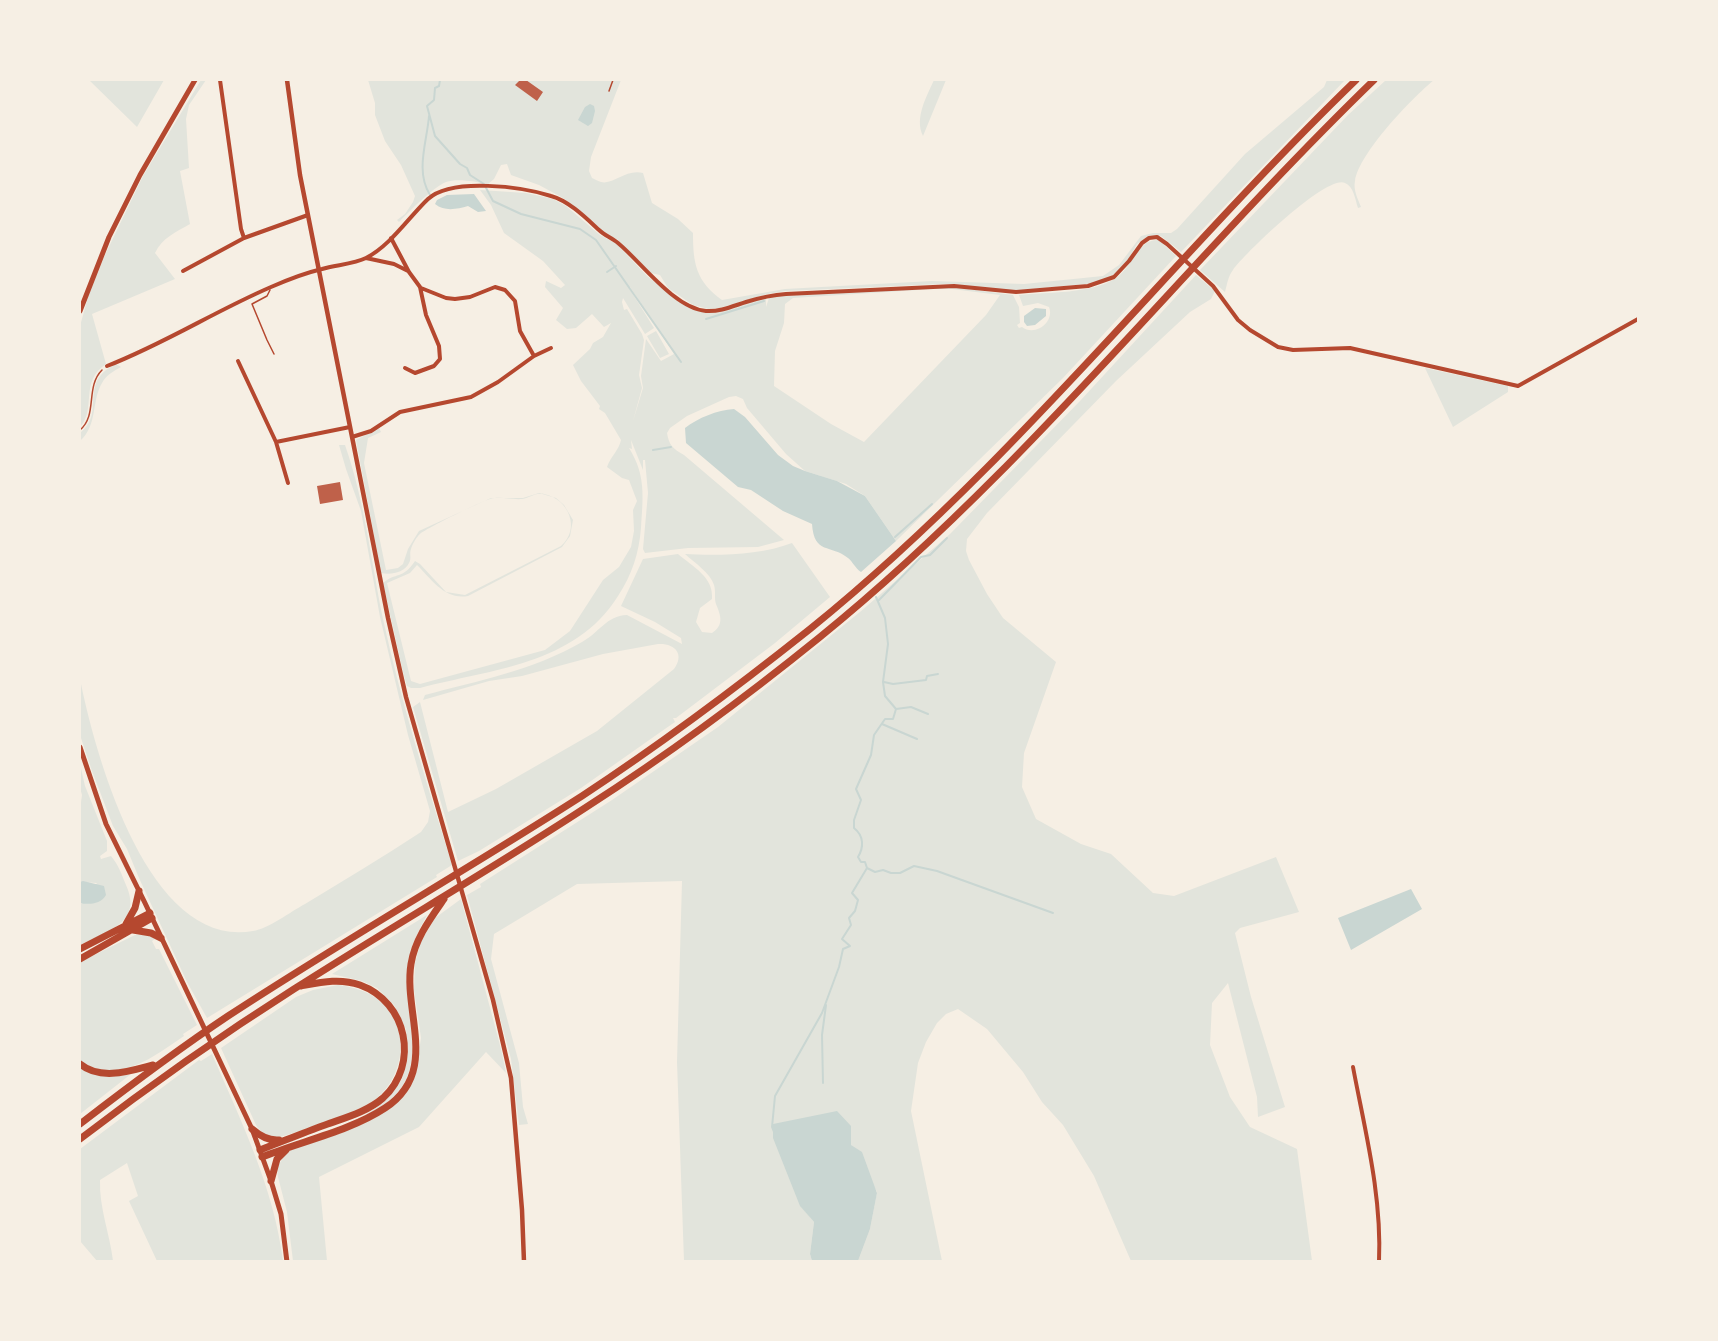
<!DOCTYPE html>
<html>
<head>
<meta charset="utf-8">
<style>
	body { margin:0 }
	#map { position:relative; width:1718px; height:1341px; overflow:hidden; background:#f6efe4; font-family:"Source Sans 3",sans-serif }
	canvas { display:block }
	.frame { position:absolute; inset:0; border:81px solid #f6efe4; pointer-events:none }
</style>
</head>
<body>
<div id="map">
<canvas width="1718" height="1341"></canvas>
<div class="frame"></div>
</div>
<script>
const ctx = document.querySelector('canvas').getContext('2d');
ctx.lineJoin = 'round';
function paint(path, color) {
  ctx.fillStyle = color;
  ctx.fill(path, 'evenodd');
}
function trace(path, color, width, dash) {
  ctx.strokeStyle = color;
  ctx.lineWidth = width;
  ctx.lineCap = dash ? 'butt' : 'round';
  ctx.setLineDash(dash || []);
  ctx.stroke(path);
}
paint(new Path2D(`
	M89,80H164L137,127Z
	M201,80H206L189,105L186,119L189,168L180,171L190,224C176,232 162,238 155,253L175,279L92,314L106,364C79,382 97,408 80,427V326L88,297L104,257L143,176Z
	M368,80H621L591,157L589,171L592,178C595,179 597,181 601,182C614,185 625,169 643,173L652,203L678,219L693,233C693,264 696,281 722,300L785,289L932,281L1024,284L1103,276L1119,265L1141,236L1153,233H1171L1177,229L1245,154L1324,87L1327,80H1345L1181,252L1161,236H1148L1137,244L1128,260L1113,276L1096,283L1015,291L941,284L785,291L768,294L720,308L709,309L693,305L668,288L660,275L651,273L618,240L603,231L563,198L539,185L511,175L507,164L501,165L494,179L488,184C476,182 458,178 446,182C432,188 410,211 399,222L397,220L405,214L413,202L415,196L401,165L385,141L375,115V103Z
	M934,80H946L923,136C914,118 927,96 934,80Z
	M1386,80H1434C1412,98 1359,153 1355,181C1353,190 1358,199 1361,207L1358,208C1355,199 1354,187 1345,183C1327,174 1244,254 1233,270C1228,276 1227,285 1225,292L1200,270L1348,115Z
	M480,190L526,193L553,199L566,206L600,235L617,244L647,276L691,309L710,313L766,298V307L769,298L777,296L953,287L1013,295L1019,307L1020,323L1017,325L1019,328L1022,327C1035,337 1055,322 1049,307L1038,303L1023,306L1019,295C1047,292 1092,294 1116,278C1133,267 1136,239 1159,240L1176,256L1063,378L896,541L865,496L846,484L805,471L786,454L747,408L743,399L736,396L729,397L687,416L670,428L667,433C669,445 673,449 684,455L784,540L758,547L688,548L645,553L643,549L648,493L645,460H643V470L631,440L632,449L629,448C646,475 643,497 641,528C639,553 632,575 618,596C575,665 491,669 420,688H411L407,686L403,672L383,583C396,572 402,580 415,561L420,564L446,592L465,595L561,546C581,529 569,499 544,494C536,492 530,498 522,499C512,500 500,496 490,499C482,501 425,529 420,534C417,536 412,545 411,549C409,554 412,558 409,563C404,573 391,575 381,573L356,440L379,428L381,432L368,438L364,463L386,570L398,568L403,564L408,549L419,531L491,498H523L539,493L556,498L564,505L573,520L570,536L562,547L468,596C445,600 432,580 417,565L410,573L387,583L411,681L420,684L545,650L570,631L603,580L619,567L631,547L634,531L633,510L637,501L629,480L622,478L607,467C611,456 619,450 621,440L605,413L599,409L600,406L581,381L573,365L590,349L593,343L603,337L611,323L604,327L592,314L576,328L567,329L556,320L563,308L545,287L546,281L561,288L565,285L543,261L504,233L491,205ZM630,287L674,354L661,361L646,339L641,376L643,388L633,421L642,388L639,375L644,340L642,334L627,309L624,310L622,302L623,298L645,334L654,328L629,288ZM933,289H952L1000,295L986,315L864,442L831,424L774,386L775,351L784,323L785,304L793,298Z
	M1196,275L1215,291L1211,299L1190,312L1116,381L987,513L967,539L966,551L969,560L987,594L1003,618L1056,662L1024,753L1022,787L1036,819L1081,844L1111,854L1153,893L1174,896L1276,857L1299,912L1240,928L1235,933L1251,997L1285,1107L1258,1117L1257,1097L1228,983L1212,1003L1210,1045L1230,1097L1250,1127L1297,1149L1312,1261H1131L1094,1176L1063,1125L1042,1102L1023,1072L987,1029L958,1009L946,1014L937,1023L926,1042L918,1063L911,1111L942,1261H858L870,1229L877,1192L851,1145V1126L800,1205L814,1222L810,1254L812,1261H684L677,1062L682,881L577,884L494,934L491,959L519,1063L523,1107L528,1124L519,1125L511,1059L467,895L481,887L480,884L612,800L718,727L860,612L950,534L1080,401Z
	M656,331L669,354L660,358L647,336Z
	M116,364L121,367C114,371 106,375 102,383C91,402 98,425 80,441V433C107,412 77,383 116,364Z
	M1425,368L1508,386V392L1453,427Z
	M339,445H345C365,502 371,561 383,619C401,702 427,784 452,865L436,875L437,877L207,1018L187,982L139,878L127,849L113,826L92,771L80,735V679C95,754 148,950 253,931C268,929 290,912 305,904C344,880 383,857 421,832L428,822L430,811L408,735L380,617L361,511L346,469Z
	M792,543L830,597L775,643L676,718H673L675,722L662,731L581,788L479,851L458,861L413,707L420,702L448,812L496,789L597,731L674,669C685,654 675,643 658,644L603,654L522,676L489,681L423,700L425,695C477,681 534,670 582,642C600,632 606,616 627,615L682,644L681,638L655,622L621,606L643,559L678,554C693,567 714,577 712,599L700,608L696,622L702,632L712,633C724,625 721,616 716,604C714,599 716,592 714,585C710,573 695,563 685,554C718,556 761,555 792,543Z
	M80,764L85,786L107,841V851L100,856L101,859L111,856C118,864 122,875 126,885C143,923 107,931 80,945V903L81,904L97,883L80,882V809L82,795L80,788Z
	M461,899L501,1049L506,1073L486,1052L419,1127L319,1177L327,1261H293L287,1212L278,1177L277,1168L285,1154L294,1148L362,1124L389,1109L417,1064L421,1038L414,990L415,963L421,941L435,918Z
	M427,915C419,930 410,946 408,963C402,1027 441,1082 362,1117L383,1103L402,1079L408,1053L406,1029L394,1005L377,988L362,981L332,974Z
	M147,934L155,939L152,941L156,949H159L197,1025L183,1034L184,1036C152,1058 118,1085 80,1061V962L135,935Z
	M338,985C353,987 368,991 380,1001C410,1027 406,1074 376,1099C355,1116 306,1128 278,1138C268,1138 262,1134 256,1125L221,1048L296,997L313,990Z
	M212,1054C241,1121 274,1188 283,1261H157L129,1201L138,1196L127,1163L100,1180C99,1208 110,1234 113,1261H97L80,1241V1149L199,1060L201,1061Z
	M80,1068C97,1077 112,1078 131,1074L80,1114Z`), '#e2e4dc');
paint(new Path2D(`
	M590,104L594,106L595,111L592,123L588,126L578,120L585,107Z
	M474,194L486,211L478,212L468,206C457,209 445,212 435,204L437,200L447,195Z
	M1035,308L1046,309V316L1035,325L1027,326L1024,322V316Z
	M734,409L745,417L778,455L793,466L805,471L837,481L865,496L896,541L861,572C855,568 853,562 848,558C831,544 814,555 812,524L783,511L751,490L738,487L686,443L685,428C698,418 717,410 734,409Z
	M83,881L104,886L106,895C101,904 89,905 80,903V882Z
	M1411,889L1422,909L1351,950L1338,918Z
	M837,1111L851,1126V1145L862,1152L877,1193L870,1229L858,1261H812L810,1254L814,1222L800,1206L773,1138V1124Z`), '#c9d6d2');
trace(new Path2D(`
	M440,80L439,86L435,88L434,100L427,106L435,136L460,164L467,168L470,175L484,184L493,201L521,214L580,229L596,240L681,362
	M429,116C427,142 415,171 430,195
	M607,272L616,266
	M706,319L764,301
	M653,450L671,447
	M895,537L932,504
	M879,600L921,557L930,555L947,538
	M884,682L893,684L926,680L927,676L938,674
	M896,709L911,707L928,714
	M882,724L917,739
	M867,868L875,872L883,870L891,873H900L914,866L937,871L1053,913
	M823,1083L822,1035L826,1005
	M774,1132L772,1127L775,1096L822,1013L839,967L843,949L850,946L842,939L851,925L849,918L855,911L858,900L852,893L867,868L865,862H861L858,857C864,847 864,836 854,828V820L861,800L856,789L871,755L874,735L885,719H893L896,709L885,696L883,682L888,644L885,618L876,597`), '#c9d6d2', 2);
paint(new Path2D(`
	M520,80H526L543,92L537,101L515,85Z
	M340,482L343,500L320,504L317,486Z`), '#bf614a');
trace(new Path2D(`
	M609,91L613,80
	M80,430C98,415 85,387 102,370`), '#b5482f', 1.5);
trace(new Path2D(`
	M270,290L267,296L252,304L267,340L274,354`), '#b5482f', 1.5);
trace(new Path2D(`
	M220,80L241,229L244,238
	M391,238L409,272L420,287L426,315L439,346L440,359L434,366L415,373L405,368
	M366,258L394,264L408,271
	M183,271L244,238L308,215
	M421,288L446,298L455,299L470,297L495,287L505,290L515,301L520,331L534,356
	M238,361L276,442L350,427
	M107,366C164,344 215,311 271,287C287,280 305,273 322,269C335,265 354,264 366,258C390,246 409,217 428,199C452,177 523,187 551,196C569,201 586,218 599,230C604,235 612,238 618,243C641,262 674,308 706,311C720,312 733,306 746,302C759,298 772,295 786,294L954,286L1016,292L1088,286L1114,277L1129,261L1142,243L1149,238L1157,237L1167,244L1213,286L1238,320L1250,330L1278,347L1293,350L1350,348L1518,386L1638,319
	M352,437L371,431L400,412L471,397L498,382L534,356L551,348
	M276,442L288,483
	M1353,1067C1365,1131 1382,1195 1379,1262`), '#b5482f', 4);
trace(new Path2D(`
	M287,80L300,175L388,618L406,697L493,1000L511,1078L522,1210L524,1262`), '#b5482f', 4.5);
trace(new Path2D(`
	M80,311L109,237L140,175L195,80
	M80,747L106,824L145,903L252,1129L271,1181L281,1214L287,1262`), '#b5482f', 5);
trace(new Path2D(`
	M126,924L135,908L139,891
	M133,930L151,933L161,938
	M80,949L150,913
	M80,959L152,918
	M80,1064C101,1081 130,1071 153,1065
	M80,1124C128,1087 177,1050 228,1016C344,940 465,871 582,796C661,744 736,688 810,629C1012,466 1171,259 1356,80
	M252,1129C260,1136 268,1141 279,1140
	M80,1139C149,1086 220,1036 294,989C391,927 492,869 588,806C669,754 746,697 820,637C1024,472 1186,262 1374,80
	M260,1150C281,1142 303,1133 325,1125C344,1118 367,1112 383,1098C420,1064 407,1002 360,985C340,978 322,982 301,986
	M262,1157C302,1141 350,1131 385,1108C440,1072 403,1013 411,964C415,939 430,919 444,899
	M271,1181L277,1159L286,1150`), '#b5482f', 7);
</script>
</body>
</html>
